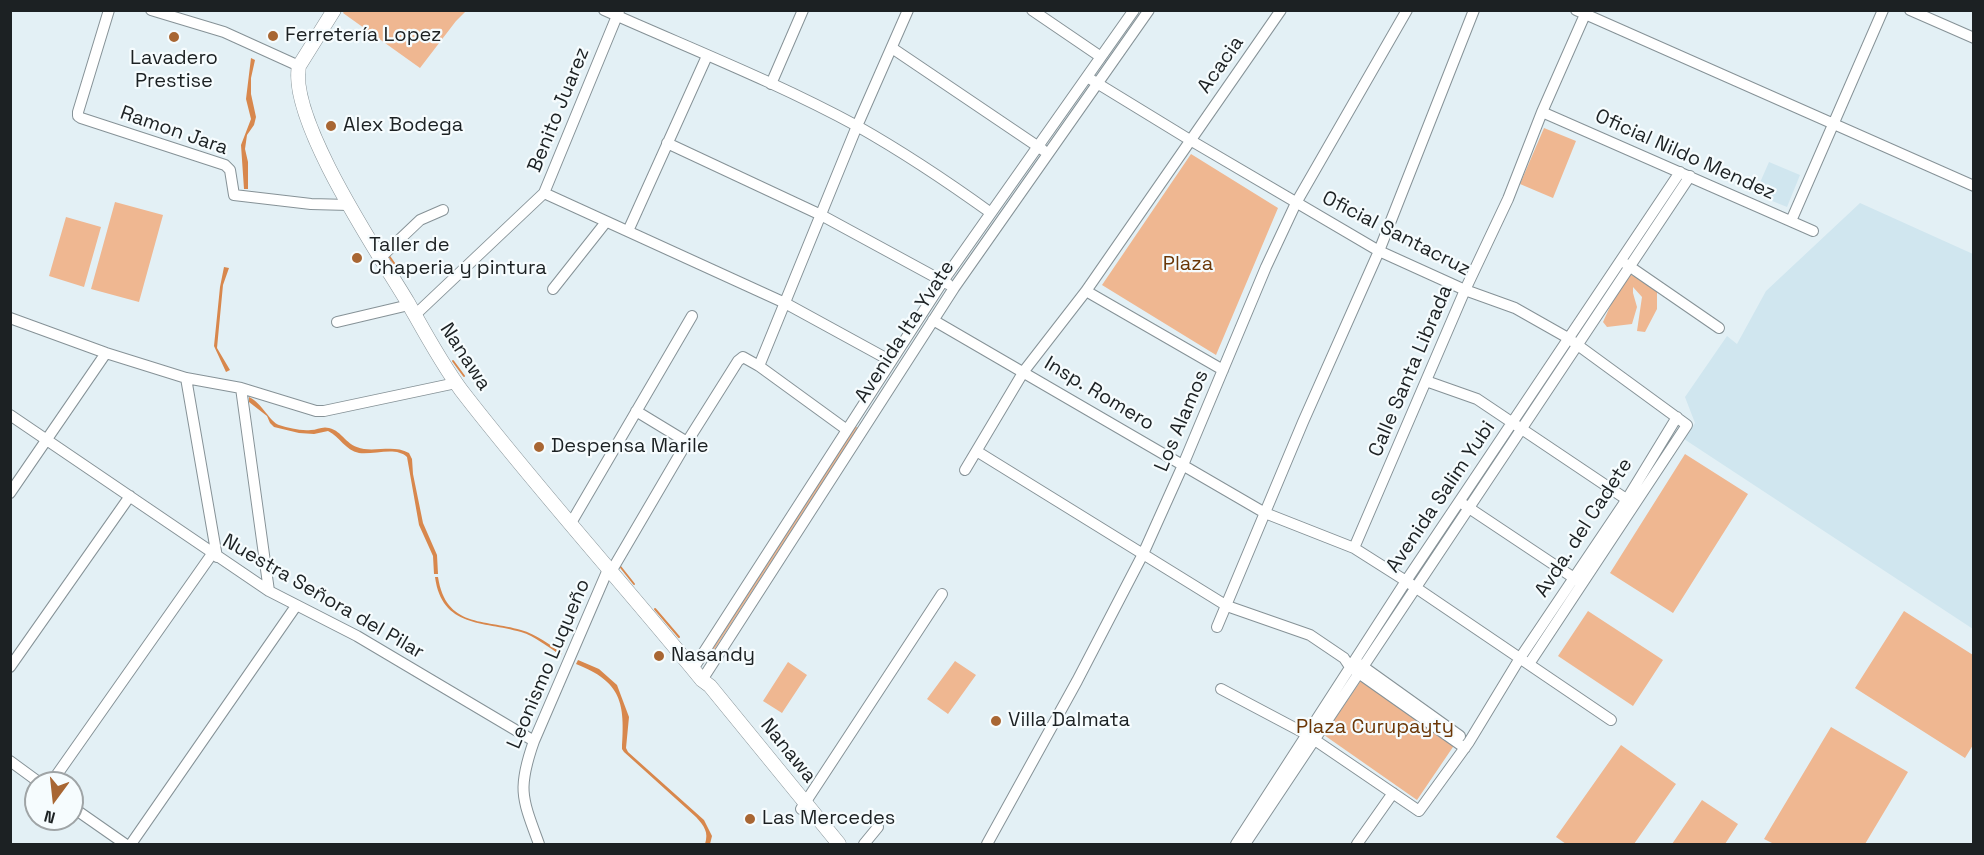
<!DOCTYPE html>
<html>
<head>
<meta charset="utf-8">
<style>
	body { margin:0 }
	#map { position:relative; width:1984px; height:855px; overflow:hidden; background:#e3f0f5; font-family:"Space Grotesk",sans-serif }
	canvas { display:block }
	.frame { position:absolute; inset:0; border:12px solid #1c2123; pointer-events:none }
	.north { position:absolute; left:24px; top:771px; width:60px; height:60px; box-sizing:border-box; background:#f6fcfe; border:2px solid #9fa4a6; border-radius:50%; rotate:195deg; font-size:16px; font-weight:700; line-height:24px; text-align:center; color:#1c2123 }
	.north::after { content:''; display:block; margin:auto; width:21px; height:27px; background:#a86633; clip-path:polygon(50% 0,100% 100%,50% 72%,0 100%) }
</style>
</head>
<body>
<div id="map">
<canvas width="1984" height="855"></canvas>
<div class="frame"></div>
<div class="north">N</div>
</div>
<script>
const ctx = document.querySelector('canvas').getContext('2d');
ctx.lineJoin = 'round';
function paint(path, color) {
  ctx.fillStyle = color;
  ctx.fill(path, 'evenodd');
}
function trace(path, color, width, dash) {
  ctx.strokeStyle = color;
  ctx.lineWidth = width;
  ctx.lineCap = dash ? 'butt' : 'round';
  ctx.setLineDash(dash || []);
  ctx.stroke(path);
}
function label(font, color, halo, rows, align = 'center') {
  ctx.font = font + ' "Space Grotesk",sans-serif';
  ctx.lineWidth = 4.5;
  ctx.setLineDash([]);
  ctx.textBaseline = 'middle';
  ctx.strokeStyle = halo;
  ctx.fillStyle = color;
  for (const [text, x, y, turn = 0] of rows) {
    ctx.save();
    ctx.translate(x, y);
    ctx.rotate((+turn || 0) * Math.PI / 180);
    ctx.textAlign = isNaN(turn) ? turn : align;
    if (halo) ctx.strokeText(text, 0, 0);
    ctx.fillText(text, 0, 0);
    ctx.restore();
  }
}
paint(new Path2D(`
	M1769,162L1800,175L1787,207L1755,194Z
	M1860,203L1973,254V629L1684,439L1695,423L1685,397L1727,336L1737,344L1766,291Z`), '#d0e6ef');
paint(new Path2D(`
	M345,10H466V11L456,21L420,68L343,13Z
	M1544,128L1576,141L1553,198L1520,184Z
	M1191,154L1278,208L1216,355L1102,285Z
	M115,202L163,215L139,302L91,289Z
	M66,217L101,227L84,287L49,276Z
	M1629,274L1657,287V309L1645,332L1637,331L1642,297L1633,287V293L1637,307L1632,324L1607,327L1603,322L1621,282Z
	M855,426L858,428L714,650L713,648Z
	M1685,454L1748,494L1673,613L1610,573Z
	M1588,611L1663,660L1633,706L1558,656Z
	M1904,611L1973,655V745L1965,758L1855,688Z
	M955,661L976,675L948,714L927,699Z
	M788,662L807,675L782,713L763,701Z
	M1364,676L1455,744L1417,800L1324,735Z
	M1831,727L1908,772L1865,844H1774L1764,839Z
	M1621,745L1676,784L1634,844H1566L1556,837Z
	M1702,800L1738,824L1725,844H1672Z`), '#efb791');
paint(new Path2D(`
	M251,58L255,60L251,78V94L256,117L254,125L247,135L245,149L248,162V189H244L241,145L251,119L246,99Z
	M224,267L229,268L223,285L217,348L230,370L226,372L214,346L220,287Z
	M249,397C262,403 270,422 279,425C289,428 300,431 311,430C317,430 322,426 329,428C343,431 345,446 364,449C379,451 395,445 409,453L412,459L413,474L423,523L437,555L438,574H434L433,556L419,525L407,457C396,446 374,455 359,453C345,450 340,437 328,431L314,434L299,433L274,427L270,423L267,416L249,402Z
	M435,577H438C446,628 484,619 521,630C536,634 550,645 562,653L561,655C549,648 535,636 521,632C483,621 442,628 435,577Z
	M578,660L599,669L617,685L629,717L626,748L628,752L704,820L712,836L710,844H705C709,832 704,826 696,817L624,752L622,749C625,703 622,682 576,664Z`), '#d8874c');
trace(new Path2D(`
	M389,256L396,266
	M453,361L464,376
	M619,565L634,584
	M655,609L679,637`), '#d8874c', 2);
const minor = new Path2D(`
	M109,10L78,112V116L81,118L225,165L230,170L234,195L311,204L349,205
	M151,10L224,32L299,66
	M604,10C689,48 776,82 857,126C903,152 948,182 991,213
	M1032,10L1101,57
	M1576,10L1974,186
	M1910,10L1974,38
	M892,48L1043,150
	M1087,77L1190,140L1379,251L1465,290L1515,308L1568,338L1687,425L1529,664
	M771,84L803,10
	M1542,112L1813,231
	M667,143L821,215L948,284
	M544,193L785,303L891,361
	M1791,221L1883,10
	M628,231L707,56
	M380,258L420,220L443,210
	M1626,264L1719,328
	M553,289L606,222
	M1086,291L1223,370
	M415,315L544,193L619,11
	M10,318L106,353L186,378L241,388L316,411H324L456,383
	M933,320L1265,513L1354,548L1406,581L1611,720
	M337,322L409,305
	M759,366L857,126L908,10
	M186,378L217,557
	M1426,381L1477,399L1632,503
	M241,388L269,591
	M636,411L687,442
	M10,415L269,591L357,636L534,741
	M978,452L1227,606L1310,635L1344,658L1350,667L1465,748
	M965,470L1024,371L1086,291L1281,10
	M10,493L106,353
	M1463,504L1580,582
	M571,523L692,316
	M1354,548L1465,290L1508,199L1542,112L1587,10
	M612,570L687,442L738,361L743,357L759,366L847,430
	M1217,627L1303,422L1379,251L1474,10
	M1358,663L1460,736
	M10,667L130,496
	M693,669L943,281L1134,10
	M702,680L954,288L1149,10
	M1221,689L1306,734L1419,811L1469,742L1520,658L1627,499L1677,417
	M10,761L40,783
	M51,783L212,554
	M72,807L125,844
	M801,809L942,594
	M131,844L296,606
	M539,844C522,798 517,789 534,741L609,567
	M864,844L878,827
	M987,844L1077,681L1143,554L1183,465L1266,267L1296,203L1407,10
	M1236,844L1406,581L1680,172
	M1245,844L1690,176
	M1357,844L1393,793`);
const major = new Path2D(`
	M334,10L299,66C288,119 378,253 407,301C424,331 441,363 461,390C538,490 623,583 702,680L710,686L839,844`);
trace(minor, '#869297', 12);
trace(major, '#869297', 15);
trace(minor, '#fff', 10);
trace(major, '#fff', 14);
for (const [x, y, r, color] of [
	[273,36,6,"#a86633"],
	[174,37,6,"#a86633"],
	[331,126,6,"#a86633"],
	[357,258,6,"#a86633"],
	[539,447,6,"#a86633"],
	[659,656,6,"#a86633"],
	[996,721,6,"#a86633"],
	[750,819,6,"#a86633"]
]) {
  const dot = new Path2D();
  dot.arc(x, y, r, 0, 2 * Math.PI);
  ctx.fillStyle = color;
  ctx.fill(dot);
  trace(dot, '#f6fcfe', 2);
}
label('20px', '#1c2123', '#f6fcfe', [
	["Ferretería Lopez",285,36],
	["Lavadero",174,59,"center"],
	["Prestise",174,82,"center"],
	["Alex Bodega",343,126],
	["Taller de",369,246],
	["Chaperia y pintura",369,269],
	["Despensa Marile",551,447],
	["Nasandy",671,656],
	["Villa Dalmata",1008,721],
	["Las Mercedes",762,819]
], 'left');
label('20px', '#1c2123', '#f6fcfe', [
	["Acacia",1221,65,-55],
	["Benito Juarez",559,110,-68],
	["Ramon Jara",174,131,19],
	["Oficial Nildo Mendez",1685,155,24],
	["Oficial Santacruz",1396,234,27],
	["Avenida Ita Yvate",905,332,-57],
	["Nanawa",465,357,57],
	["Calle Santa Librada",1411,371,-67],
	["Insp. Romero",1099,394,31],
	["Los Alamos",1182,421,-67],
	["Avenida Salim Yubi",1441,497,-56],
	["Avda. del Cadete",1584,528,-57],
	["Nuestra Señora del Pilar",323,597,30],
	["Leonismo Luqueño",549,664,-67],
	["Nanawa",788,751,51]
]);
label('20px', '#6b3707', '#f6fcfe', [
	["Plaza",1188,265],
	["Plaza Curupayty",1375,728]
]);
</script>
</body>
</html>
